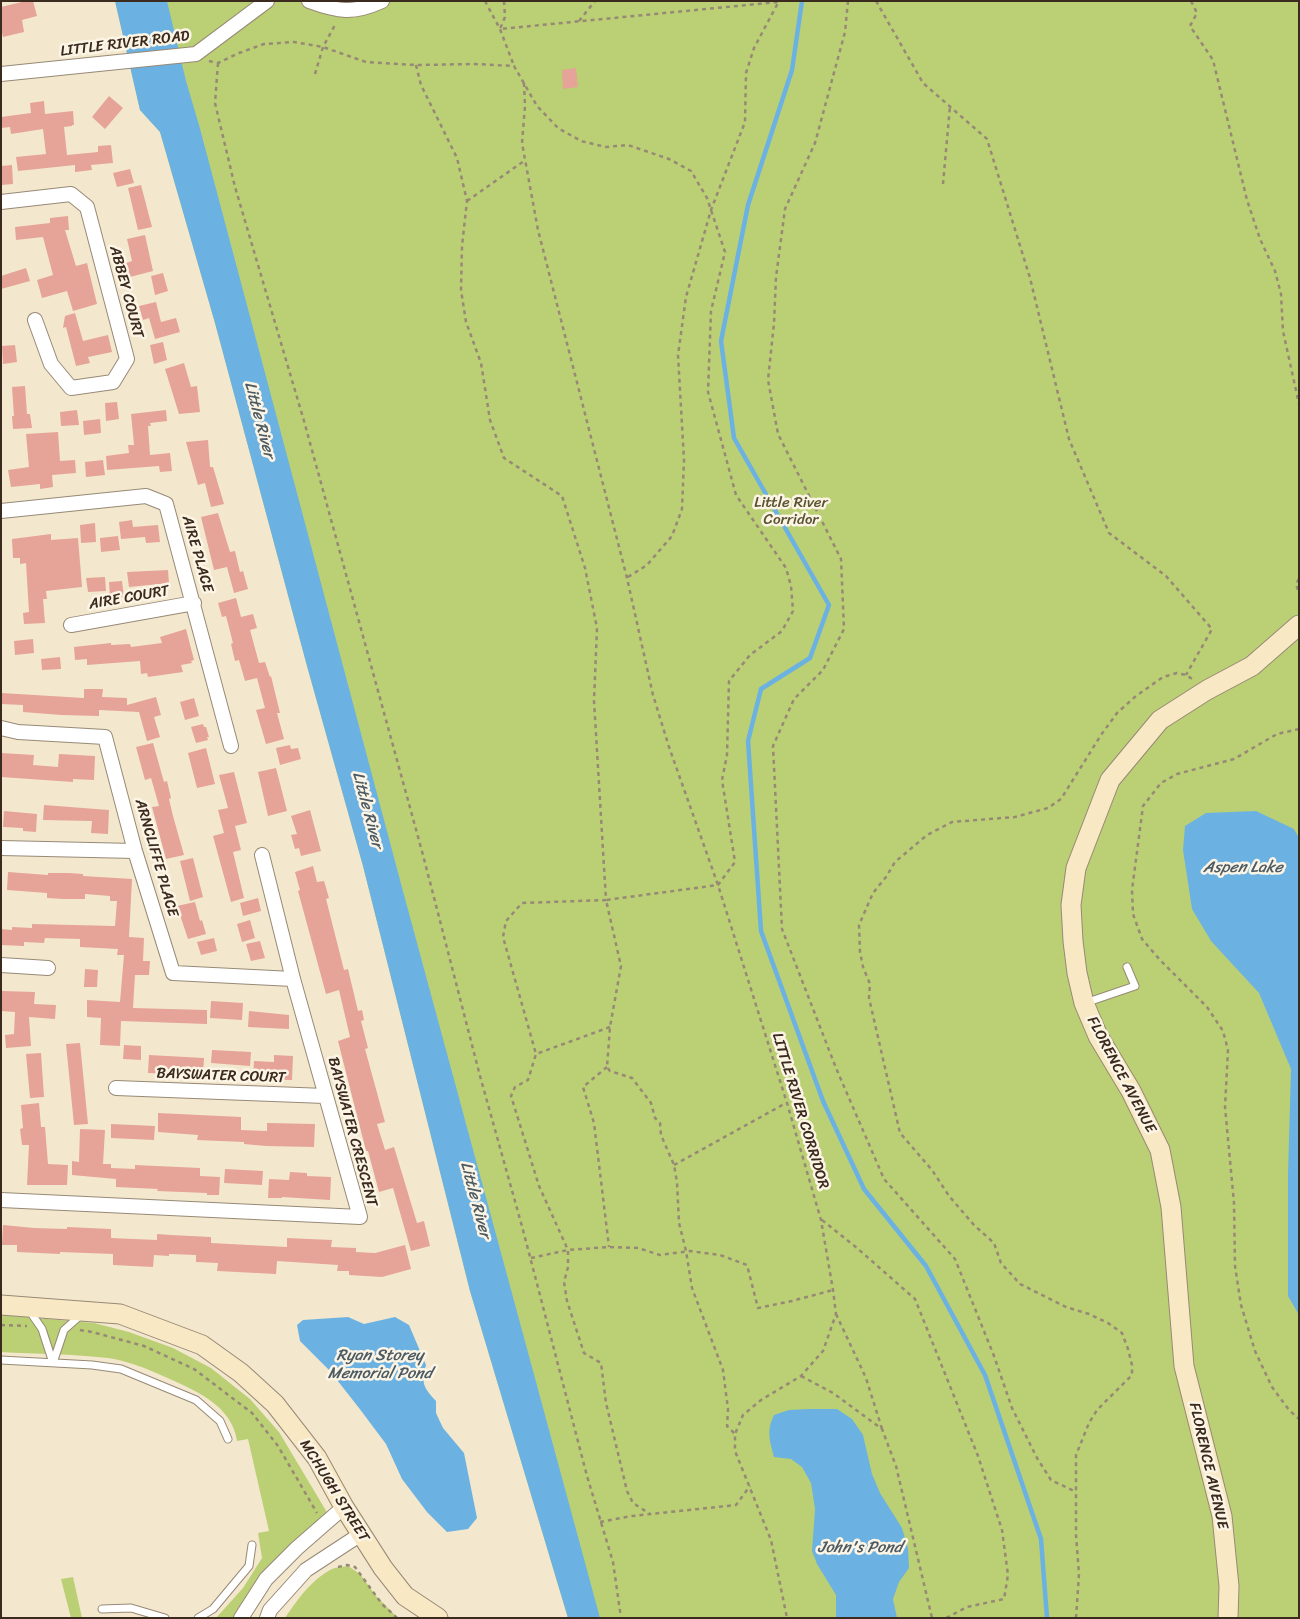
<!DOCTYPE html>
<html>
<head>
<meta charset="utf-8">
<style>
	body { margin:0 }
	#map { position:relative; width:1300px; height:1619px; overflow:hidden; background:#f3e8ce; font-family:Sriracha,sans-serif }
	canvas { display:block }
	.frame { position:absolute; inset:0; border:2px solid #3b2a1e; pointer-events:none }
</style>
</head>
<body>
<div id="map">
<canvas width="1300" height="1619"></canvas>
<div class="frame"></div>
</div>
<script>
const ctx = document.querySelector('canvas').getContext('2d');
ctx.lineJoin = 'round';
function paint(path, color) {
  ctx.fillStyle = color;
  ctx.fill(path, 'evenodd');
}
function trace(path, color, width, dash) {
  ctx.strokeStyle = color;
  ctx.lineWidth = width;
  ctx.lineCap = dash ? 'butt' : 'round';
  ctx.setLineDash(dash || []);
  ctx.stroke(path);
}
function label(font, color, halo, rows, align = 'center') {
  ctx.font = font + ' Sriracha,sans-serif';
  ctx.lineWidth = 5;
  ctx.setLineDash([]);
  ctx.textBaseline = 'middle';
  ctx.strokeStyle = halo;
  ctx.fillStyle = color;
  for (const [text, x, y, turn = 0] of rows) {
    ctx.save();
    ctx.translate(x, y);
    ctx.rotate((+turn || 0) * Math.PI / 180);
    ctx.textAlign = isNaN(turn) ? turn : align;
    if (halo) ctx.strokeText(text, 0, 0);
    ctx.fillText(text, 0, 0);
    ctx.restore();
  }
}
paint(new Path2D(`
	M115,1H1299V1618H568L470,1291L363,866L307,666L215,323L160,132L140,110Z
	M1,1315L94,1323L129,1332L173,1348L211,1368L250,1399L279,1432L331,1519L297,1548L241,1618H216L243,1588L262,1558L258,1533L269,1531L248,1439L237,1441C232,1404 192,1389 163,1376C145,1368 128,1361 108,1358C73,1354 37,1354 1,1352Z
	M348,1566L360,1574L376,1596L398,1618H285C297,1600 312,1579 332,1569C337,1567 343,1567 348,1566Z
	M73,1577L82,1618H71L61,1579Z`), '#bbd074');
paint(new Path2D(`
	M115,1H167L186,81L199,125L404,895L600,1618H568L470,1291L363,866L307,666L215,323L160,132L140,110Z
	M1256,811L1294,829L1299,838V1315L1288,1296V1174L1291,1069L1259,993L1211,941L1192,909L1183,850L1185,826L1206,813Z
	M348,1317L364,1324L395,1317L409,1325L426,1365C421,1383 423,1387 436,1401V1413L443,1428L464,1453L477,1518L468,1529L447,1532L427,1512L402,1479L386,1444L359,1408L330,1371L300,1341L297,1325L303,1320Z
	M809,1409H837L852,1419L863,1435L872,1474L880,1493L902,1528L908,1548L909,1568L899,1582L893,1599L897,1618H836V1595L817,1564L812,1551L815,1509L811,1483L802,1467L791,1459L774,1457C770,1441 766,1431 774,1415L789,1410Z`), '#6bb2e2');
trace(new Path2D(`
	M802,1L792,70L748,205L721,341L734,438L829,605L810,658L761,689L748,741L761,931L823,1101L864,1189L926,1266L985,1375L1041,1539L1047,1618`), '#6bb2e2', 4.5);
paint(new Path2D(`
	M26,1H33L37,16L22,20L24,32L3,37L1,29V7Z
	M576,68L578,87L563,89L562,70Z
	M109,96L123,108L105,129L92,117Z
	M44,101L45,114L73,111L74,125H72V126L64,127L67,155L98,152V146L111,145L113,163L91,165L92,170L75,172V165L18,171L16,157L46,154L43,129L11,134L10,127L1,128V117L31,113L30,103Z
	M12,165L13,184L1,185V166Z
	M130,169L134,183L117,187L113,173Z
	M141,185L152,227L138,230L128,188Z
	M68,216L69,230H65L76,266L87,263L97,304L73,311L67,291L42,298L37,280L53,275L43,237L16,240L15,227L50,223V218Z
	M145,235L153,271L130,277L126,263L132,261L127,239Z
	M26,268L30,281L1,289V276Z
	M163,273L168,291L155,295L151,276Z
	M156,302L161,322L176,318L180,332L155,339L149,318L143,320L139,306Z
	M75,313L83,341L108,335L112,352L88,357L90,363L76,366L66,327L63,328L65,316Z
	M163,342L167,360L154,364L150,345Z
	M15,345L17,362L3,364L2,346Z
	M184,363L191,387L197,386L200,412L179,414L165,369Z
	M25,386L27,414H30L32,428L13,429L12,416H14L12,387Z
	M117,402L119,419L106,421L105,403Z
	M77,410L79,425L61,426L60,412Z
	M166,410L167,421L150,423L151,426H148L150,455L170,453L172,471L160,472L159,466L107,470L106,456L129,453L128,445H134L131,414Z
	M100,419L101,433L84,435L83,421Z
	M58,432L60,461L75,460L76,473L52,475L53,487L40,489V484L11,487L8,470L29,467L26,434Z
	M208,440L210,467H213L224,504L211,507L205,483L198,485L186,442Z
	M103,460L105,475L86,477L85,462Z
	M218,513L230,552L235,551L240,572L243,571L248,589L234,593L227,567L214,570L201,517Z
	M132,520L133,527L158,525L160,542L146,543L145,537L121,539L119,522Z
	M95,523L96,542L81,543L80,525Z
	M51,534V540L78,538L82,587L46,591L47,599H43L45,623L24,624L23,613L29,612L26,563L20,564V558H13L12,539Z
	M118,536L120,550L101,552L100,538Z
	M168,570L169,583L129,587L127,572Z
	M105,577L106,591L88,592L86,578Z
	M122,581L124,598L110,599L109,582Z
	M236,598L241,617L253,614L257,628L250,630L259,663L265,662L270,677L271,676L280,713H277L284,739L266,744L256,710L265,708L257,678L245,681L239,660L235,661L231,644L233,643L226,616L222,617L218,603Z
	M186,629L194,660L191,661L192,663L181,665L183,672L148,677L147,673L141,674L140,661L87,665V659L75,660L74,647L111,643V645L130,644L131,647L162,643L160,637Z
	M33,639L34,653L15,655L14,641Z
	M60,657L61,669L42,670L41,659Z
	M84,689H103L102,697L127,698V705L156,697L161,715L154,717L160,737L147,741L139,712L99,710V716L61,715L23,712V705L1,704V693L84,698Z
	M194,698L199,716L185,720L180,702Z
	M203,724L204,727H206L209,737H207L208,740L196,743L191,727Z
	M153,743L164,782L167,781L171,798L169,799L173,816L184,855L166,859L152,807L159,806L151,778L145,780L136,747Z
	M290,745L291,749L298,748L301,759L280,765L276,748Z
	M206,748L215,784L197,788L188,753Z
	M1,753L34,755L33,765L58,767L59,754L95,756L94,780L73,779V782L1,777Z
	M276,768L287,811L268,816L258,772Z
	M234,772L247,823L235,826L241,850L233,852L244,898L231,902L213,836L224,833L218,810L228,808L219,775Z
	M44,805L109,810L108,834L91,833L92,821L43,820Z
	M310,810L321,851L301,856L299,848L295,849L291,835L297,834L291,816Z
	M4,811L37,814L36,832L23,831V828L3,827Z
	M193,858L203,897L190,901L180,861Z
	M313,866L317,882L324,881L329,898L326,899L344,970L348,969L358,1011L362,1010L364,1020L361,1021L368,1048L365,1049L385,1122L377,1124L385,1150L394,1147L417,1223L424,1221L430,1246L411,1251L393,1188L379,1192L368,1151H366L338,1041L350,1037L339,990L326,994L298,891L300,890L295,872Z
	M8,872L48,875V873H69L83,874V876L132,879L129,937L144,938L143,961H150L149,975H135L133,1008L207,1010V1024L121,1021L120,1046L100,1045L101,1018L87,1017V1000L120,1002L124,955H117L118,949L80,947V939L45,938L44,943L24,942V946L1,945V929L12,930V927L32,928V924L115,926L117,901H110V896L85,894V899H64L47,898V893L7,890Z
	M258,898L261,911L243,916L240,903Z
	M195,902L200,921L202,920L206,934L188,939L177,906Z
	M250,920L255,938L242,942L237,924Z
	M214,938L217,951L201,955L197,942Z
	M260,941L265,958L251,961L246,944Z
	M85,969L98,970L97,987H84Z
	M1,991L35,992L34,1004L56,1005L55,1019L29,1017L31,1046L6,1048L5,1035L14,1034L15,1012L1,1011Z
	M211,1001L243,1003L242,1020L210,1018Z
	M249,1011L289,1015V1029L248,1027Z
	M80,1043L88,1124L74,1125L66,1044Z
	M124,1045L141,1046V1060L123,1059Z
	M212,1050L251,1052L250,1066L211,1063Z
	M41,1053L44,1097L30,1098L26,1054Z
	M149,1055L204,1058L203,1075L148,1073Z
	M274,1055L293,1056L292,1080L253,1079L254,1061L274,1062Z
	M39,1103L41,1127H45L48,1164L68,1165L67,1185H27L29,1145H22L20,1129L23,1128L21,1105Z
	M158,1113L241,1117V1130L267,1131V1123L315,1124L314,1147L266,1146L244,1144V1142L197,1140L198,1135L158,1132Z
	M111,1124L155,1126L154,1140L111,1138Z
	M80,1129L105,1130L103,1164H111V1168L135,1169V1165L200,1168V1176L220,1177L219,1195H207V1193L157,1191L158,1189L116,1187V1179L72,1175V1161L79,1162Z
	M225,1169L263,1171L262,1185L224,1183Z
	M290,1172L307,1173V1176L331,1177L330,1200L282,1197V1198H268L269,1179L289,1180Z
	M3,1225L34,1228L67,1229V1227L111,1229V1238L157,1240V1234L171,1235L211,1237V1243L287,1247V1238L332,1240L331,1247L356,1248V1252L375,1253L405,1245L411,1269L382,1277L349,1275V1271H337L338,1265L277,1261L276,1274L217,1271L218,1263L196,1262V1255L170,1254H169V1256L154,1255L153,1267L113,1265V1254L60,1252V1254L17,1252V1245H2Z`), '#e6a397');
const lane = new Path2D(`
	M1085,1003L1135,986L1127,967
	M29,1310L42,1329L53,1363L64,1330L82,1314
	M1,1360L92,1365L121,1369L196,1400L220,1421L228,1439
	M102,1609L131,1608L165,1618
	M198,1618L213,1609L249,1566L252,1545`);
const street = new Path2D(`
	M309,1C339,12 353,14 382,1
	M1,74L196,54L267,1
	M1,202L71,194L87,207L127,359L113,382L71,388L51,364L35,320
	M1,511L146,496L166,504L231,746
	M71,625L194,603
	M1,728L18,732L105,737L135,851L173,973L293,979
	M1,848L135,851
	M1,965L48,968
	M116,1088L325,1096
	M1,1200L360,1217L293,979L262,855
	M241,1618L266,1579L297,1548L344,1507
	M267,1618L270,1610L306,1570L361,1534`);
const secondary = new Path2D(`
	M1,1305L120,1314L202,1345L241,1373L275,1404L317,1458L344,1507L383,1568L405,1596L438,1618
	M1228,1618L1229,1586L1222,1516L1184,1366L1171,1207L1160,1150L1131,1091L1098,1036L1084,1003L1077,973L1073,941L1071,905L1076,868L1110,780L1160,720L1207,690L1252,666L1299,625`);
trace(lane, '#978976', 9);
trace(street, '#978976', 16);
trace(secondary, '#978976', 21);
trace(new Path2D(`
	M485,1L500,29L514,66
	M504,1L505,17L500,29L778,2
	M848,1L845,32L815,143L785,209L776,277L774,323L768,380L778,434L841,559L844,629L823,670L794,699L773,746L782,929L836,1068L884,1179L955,1259L994,1356L1012,1408L1037,1458L1051,1480L1076,1492
	M876,1L923,83L987,139L1030,278L1069,439L1109,533L1166,576L1212,629L1186,675
	M1191,1L1197,13L1190,26L1213,60L1247,200L1260,239L1275,271L1281,294L1283,331L1299,404
	M579,21L595,1
	M209,61L218,63L239,53L264,44L294,42L323,47L366,62L416,65L475,64L514,66L537,106L558,128L581,141L606,147L628,145L669,159L691,171L707,198L725,252L711,311L708,392L736,495L786,568L791,586L793,611L782,631L750,655L729,681L727,755L722,780L735,862L718,885L606,900L621,966L610,1027L607,1067L610,1071L632,1078L651,1103L655,1118L660,1123L661,1135L674,1165L677,1182L679,1223L686,1251L692,1288L723,1370L728,1409L727,1426L735,1434
	M218,63L215,103L235,187L304,421L423,855L480,1076L523,1230L587,1476L613,1562L621,1618
	M416,65L421,85L457,158L467,201L462,246L461,290L466,322L481,363L490,420L504,458L562,496L585,568L597,628L594,701L606,900L522,903L506,921L503,937L536,1054
	M315,74L323,47L336,23
	M524,83L525,106L522,143L538,230L627,578L653,695L669,747L718,885L787,1103L821,1220L833,1290L836,1314L823,1351L801,1376L761,1400L743,1415L735,1434V1451L771,1540L787,1618
	M943,184L950,106
	M467,201L524,161
	M628,577L647,565L672,536L682,509L684,460L678,355L686,297L711,210L745,122L746,73L754,48L779,1
	M1299,579L1296,584L1299,593
	M1299,729L1277,734L1234,759L1177,774L1161,783L1143,806L1132,890L1133,914L1142,939L1160,960L1207,1007L1223,1031L1228,1050L1225,1107L1234,1203L1235,1266L1241,1305L1255,1351L1272,1387L1289,1410L1299,1419
	M610,1027L536,1054L528,1080L515,1087L511,1096L539,1186L568,1250V1267L564,1282L567,1301L584,1353L601,1363L606,1403L627,1491L633,1503L650,1514
	M607,1067L583,1087L594,1123L609,1247
	M674,1165L786,1103
	M822,1220L857,1248L915,1299L978,1456L1002,1530L1008,1575L1004,1599L967,1607L946,1618
	M531,1258L568,1250L609,1247L638,1248L660,1255L690,1251L720,1255L747,1265L758,1308L792,1301L833,1290
	M836,1314L866,1378L882,1429
	M1,1325L27,1326
	M80,1330L92,1332L144,1346L194,1369L252,1413L278,1446L317,1513
	M801,1376L833,1393L882,1429L896,1466L932,1618
	M600,1522L632,1516L736,1505L750,1486
	M338,1567L347,1565L355,1567L382,1604L397,1618
	M1076,1618L1079,1574L1076,1535V1455L1089,1423L1097,1410L1132,1375V1365L1128,1349L1122,1333L1108,1323L1089,1314L1066,1307L1020,1284L1001,1263L994,1243L974,1225L949,1196L932,1170L900,1133L869,998L870,984L863,967L860,952L859,925L873,893L886,877L895,862L927,835L952,822L1015,817L1048,808L1061,799L1101,735L1117,713L1136,696L1163,677L1177,673L1186,675L1194,680`), '#978976', 2.5, [4, 4]);
trace(lane, '#fff', 7);
trace(street, '#fff', 14);
trace(secondary, '#f8e8c3', 19);
label('15px', '#3b2a1e', '#fcf5e5', [
	["LITTLE RIVER ROAD",125,44,-7],
	["ABBEY COURT",126,292,75],
	["AIRE PLACE",197,554,74],
	["AIRE COURT",129,598,-10],
	["ARNCLIFFE PLACE",156,858,74],
	["FLORENCE AVENUE",1121,1075,62],
	["BAYSWATER COURT",221,1076,2],
	["LITTLE RIVER CORRIDOR",800,1111,73],
	["BAYSWATER CRESCENT",352,1132,75],
	["FLORENCE AVENUE",1208,1466,77],
	["MCHUGH STREET",334,1491,58]
]);
label('15px', '#5b5434', '#fcf5e5', [
	["Little River",791,503],
	["Corridor",791,520]
]);
label('italic 16px', '#4c5a63', '#fcf5e5', [
	["Little River",259,420,75],
	["Little River",367,810,75],
	["Aspen Lake",1243,868],
	["Little River",475,1200,75],
	["Ryan Storey",380,1356],
	["Memorial Pond",380,1374],
	["John's Pond",860,1548]
]);
</script>
</body>
</html>
